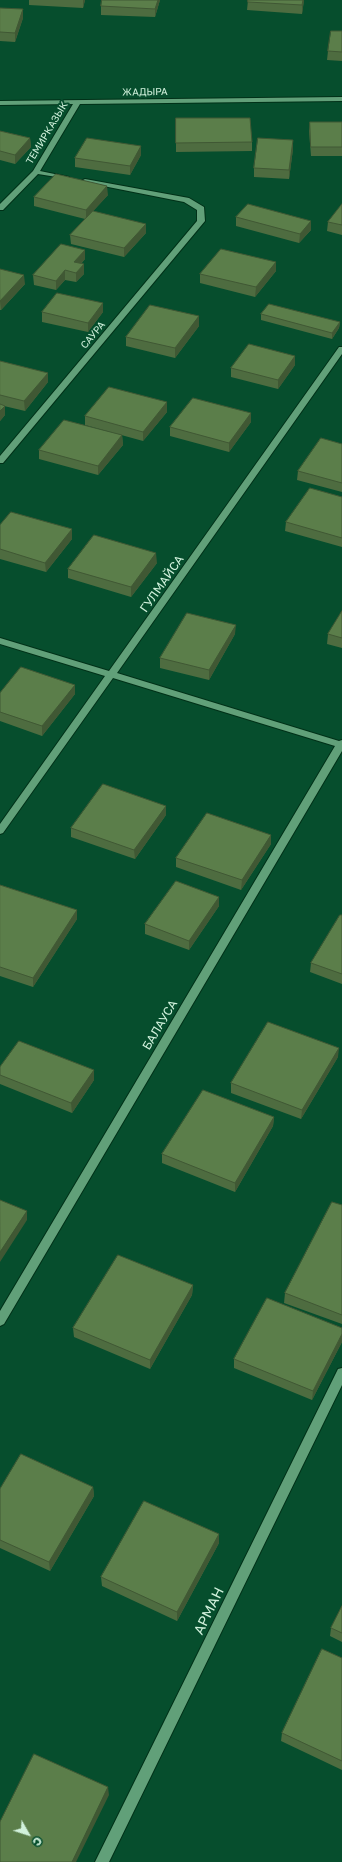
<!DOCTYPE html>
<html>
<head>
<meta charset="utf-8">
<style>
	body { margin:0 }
	#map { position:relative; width:342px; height:1862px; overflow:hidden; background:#064e2d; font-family:"Golos Text",sans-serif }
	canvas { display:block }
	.north { position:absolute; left:8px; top:1814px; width:40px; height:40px; -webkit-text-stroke:3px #064e2d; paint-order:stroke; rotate:129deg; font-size:11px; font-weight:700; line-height:16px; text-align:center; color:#d1f1dc }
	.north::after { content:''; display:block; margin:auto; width:14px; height:18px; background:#d1f1dc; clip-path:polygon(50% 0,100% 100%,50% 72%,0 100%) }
</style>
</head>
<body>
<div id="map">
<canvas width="342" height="1862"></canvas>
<div class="north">С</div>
</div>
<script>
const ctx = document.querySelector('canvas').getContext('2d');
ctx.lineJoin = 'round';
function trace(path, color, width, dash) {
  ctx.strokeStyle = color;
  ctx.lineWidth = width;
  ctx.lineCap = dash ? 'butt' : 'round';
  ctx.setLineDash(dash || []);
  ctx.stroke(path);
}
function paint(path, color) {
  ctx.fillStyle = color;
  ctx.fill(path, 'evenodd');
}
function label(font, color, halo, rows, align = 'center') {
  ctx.font = font + ' "Golos Text",sans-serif';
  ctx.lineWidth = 4;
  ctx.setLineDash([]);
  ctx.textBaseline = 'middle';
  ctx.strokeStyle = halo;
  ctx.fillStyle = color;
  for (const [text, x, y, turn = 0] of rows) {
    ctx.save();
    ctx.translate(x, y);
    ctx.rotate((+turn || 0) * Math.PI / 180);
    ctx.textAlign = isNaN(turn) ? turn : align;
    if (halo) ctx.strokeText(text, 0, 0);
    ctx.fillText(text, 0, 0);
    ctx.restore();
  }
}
const minor = new Path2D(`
	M342,97V101L80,104L40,171L69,177V179L38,174L3,210H0V204L33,171L73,104L0,105V101Z
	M85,179L189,198L204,207L205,221L3,463H0V456L197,221V210L184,202L83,182L81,181Z
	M339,347H342V354L117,673L339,741L342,740V751L4,1324L0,1326V1311L335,746L113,678L3,833L0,834V824L105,676L0,644V638L109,671Z
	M342,1368V1385L109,1862H95L338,1369Z`);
trace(minor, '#003118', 2);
paint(minor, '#61a079');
paint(new Path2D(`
	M29,0H85L83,8L29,5Z
	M160,0L155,17L101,15V6Z
	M248,0H304L302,14L247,10Z
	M0,8L23,18L15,42L0,41Z
	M342,31V61L327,60L328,51Z
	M176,118L252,142V151L176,152Z
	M310,122H342V156H311L309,131Z
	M0,131L30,138L31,147L15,164L0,160Z
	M293,140V149L289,179L254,177V168Z
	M141,155L130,175L75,167V158Z
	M108,195L93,211L146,233L124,257L71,244L70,235L85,219L34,206V197Z
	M342,204V235L327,231L328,222Z
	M236,217L311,230L299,243L236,226Z
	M85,250V259L81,264H84V274L76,282L65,280L56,290L34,285L33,275Z
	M0,269L25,284L1,310H0Z
	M276,271L255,297L200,283V274Z
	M42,312H103L88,332L42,322Z
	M261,314L340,322L339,328L332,339L261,320Z
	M199,326L175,358L126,346V337Z
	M295,356V365L278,389L231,377V368Z
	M0,361L48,373V382L25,411L4,406L5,415L0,421Z
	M167,402V412L143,441L85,425V416Z
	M251,413V422L229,452L170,436V427Z
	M122,435L123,445L98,475L39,459V450Z
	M342,444V492L297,480L298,471Z
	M342,497V547L285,531L286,522Z
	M0,525L72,529V539L46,572L0,559Z
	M157,563L131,597L68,578V569Z
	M342,611V648L327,644L328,634Z
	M235,634L209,680L160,668V658Z
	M0,693L75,694L42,736L0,721Z
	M166,815L135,859L71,837V828Z
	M271,844L241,890L176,867V858Z
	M0,885L77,910V919L33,987L0,976Z
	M219,897V906L189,950L145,934V924Z
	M342,915V984L310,972L311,963Z
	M338,1057L301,1119L231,1093V1083Z
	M0,1067L94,1080L72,1113L0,1084Z
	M274,1117L273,1126L235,1192L162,1163V1154Z
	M342,1205V1324L284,1303L285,1293Z
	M193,1285L192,1295L150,1369L74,1337L73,1328Z
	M342,1328V1342L312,1400L234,1368V1359Z
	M93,1487L94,1496L50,1571L0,1548V1489Z
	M219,1534V1543L177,1621L102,1586L101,1577Z
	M342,1606V1642L330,1636L331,1628Z
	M342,1658V1770L281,1741L282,1733Z`), '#4e6c40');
paint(new Path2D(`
	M83,0H85L83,8Z
	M158,0H160L155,17V9Z
	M303,0H304L302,14V5Z
	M23,9V18L15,42V33Z
	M30,138L31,147L15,164V155Z
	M293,140V149L289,179V170Z
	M141,146V155L130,175V166Z
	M107,186L108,195L86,219V210Z
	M311,221V230L299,243L300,234Z
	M146,224V233L124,257V248Z
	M85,250V259L74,271V262Z
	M276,262V271L255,297L256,287Z
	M84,264V274L76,282V273Z
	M65,270V280L56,290V281Z
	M24,275L25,284L1,310L0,301Z
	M103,303V312L88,332V323Z
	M199,316V326L175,358V348Z
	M340,322L339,328L332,339V333Z
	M295,356V365L278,389V380Z
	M48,373V382L25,411L24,401Z
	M167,402V412L143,441V432Z
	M5,406V415L0,421V411Z
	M251,413V422L229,452V443Z
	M122,435L123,445L98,475V466Z
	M72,529V539L46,572L45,563Z
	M156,553L157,563L131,597V587Z
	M236,625L235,634L209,680V670Z
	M75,685V694L42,736V726Z
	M166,806V815L135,859L134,850Z
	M271,835V844L241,890L242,880Z
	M219,897V906L189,950V941Z
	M77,910V919L33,987V978Z
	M339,1048L338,1057L301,1119L302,1110Z
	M94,1070V1080L72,1113L71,1103Z
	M274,1117L273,1126L235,1192V1183Z
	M27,1211V1220L0,1262V1252Z
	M193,1285L192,1295L150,1369V1360Z
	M342,1334V1342L312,1400L313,1391Z
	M93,1487L94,1496L50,1571L49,1562Z
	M219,1534V1543L177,1621V1612Z
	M108,1787L109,1795L76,1862H72Z`), '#405834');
const building = new Path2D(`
	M102,0H158L155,9L101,6Z
	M248,0H303L302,5L248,2Z
	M0,8L23,9L15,33L0,32Z
	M331,31H342V52L328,51Z
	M176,118H250L252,142L176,143Z
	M310,122H342V147H311Z
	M0,131L30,138L15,155L0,151Z
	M87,138L141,146L130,166L75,158Z
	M258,138L293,140L289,170L254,168Z
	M56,174L107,186L86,210L34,197Z
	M248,204L311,221L300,234L236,217Z
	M342,204V225L328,222Z
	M93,211L146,224L124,248L70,235Z
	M61,244L85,250L74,262L84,264L76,273L65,270L56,281L33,275Z
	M221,249L276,262L256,287L200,274Z
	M0,269L24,275L0,301Z
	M57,293L103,303L88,323L42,312Z
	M269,304L340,322L332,333L261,314Z
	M150,305L199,316L175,348L126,337Z
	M249,344L295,356L278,380L231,368Z
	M0,361L48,373L24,401L0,395Z
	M109,387L167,402L143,432L85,416Z
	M193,398L251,413L229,443L170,427Z
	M0,404L5,406L0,411Z
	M64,420L122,435L98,466L39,450Z
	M321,438L342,444V483L298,471Z
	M310,488L342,497V538L286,522Z
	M11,512L72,529L45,563L0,549V525Z
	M94,535L156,553L131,587L68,569Z
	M342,611V638L328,634Z
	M187,613L236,625L209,670L160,658Z
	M21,667L75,685L42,726L0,712V693Z
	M103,784L166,806L134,850L71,828Z
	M207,813L271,835L242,880L176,858Z
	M176,881L219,897L189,941L145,924Z
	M0,885L77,910L33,978L0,967Z
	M340,915H342V974L311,963Z
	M268,1022L339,1048L302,1110L231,1083Z
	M19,1041L94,1070L71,1103L0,1075V1067Z
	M203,1090L274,1117L235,1183L162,1154Z
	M0,1200L27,1211L0,1252Z
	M332,1202L342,1205V1315L285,1293Z
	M118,1255L193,1285L150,1360L73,1328Z
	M267,1298L342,1328V1334L313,1391L234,1359Z
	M21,1454L93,1487L49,1562L0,1540V1489Z
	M144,1501L219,1534L177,1612L101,1577Z
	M342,1606V1633L331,1628Z
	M322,1649L342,1658V1761L282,1733Z
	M34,1754L108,1787L72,1862H0V1822Z`);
paint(building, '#5b7e4a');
trace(building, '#405834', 1);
label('10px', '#d1f1dc', '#064e2d', [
	["ЖАДЫРА",145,92,-1],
	["ТЕМИРКАЗЫК",47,133,-59],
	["САУРА",93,335,-50]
]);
label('12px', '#d1f1dc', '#064e2d', [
	["ГУЛМАЙСА",162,584,-55],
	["БАЛАУСА",160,1025,-59]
]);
label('14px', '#d1f1dc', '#064e2d', [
	["АРМАН",209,1611,-64]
]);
</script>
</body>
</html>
